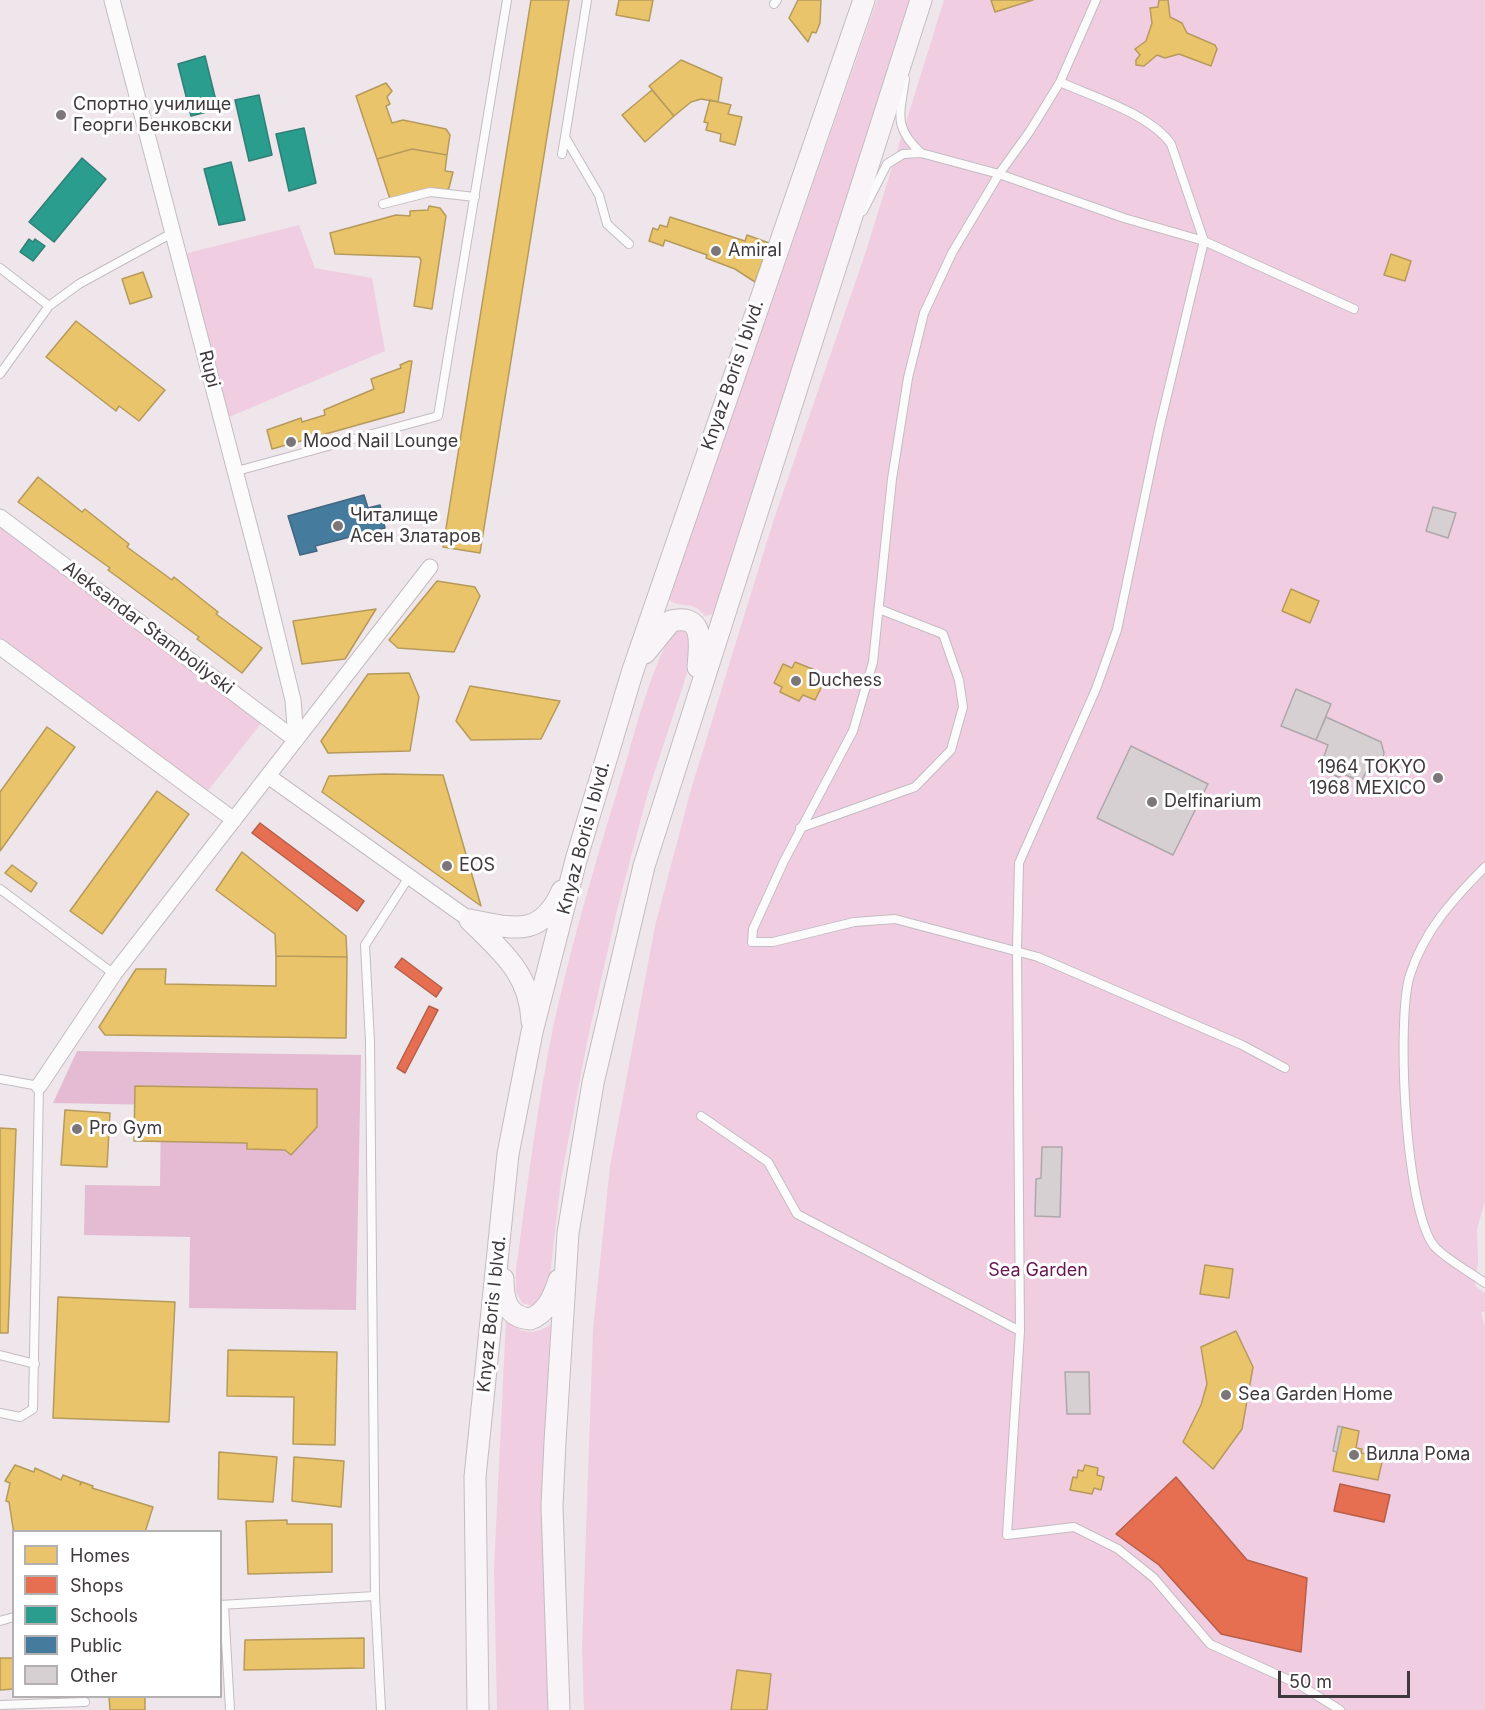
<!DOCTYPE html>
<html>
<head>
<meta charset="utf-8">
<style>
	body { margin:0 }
	#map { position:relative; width:1485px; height:1710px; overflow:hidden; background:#eee6ea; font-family:Inter,sans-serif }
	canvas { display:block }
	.legend { position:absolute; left:12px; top:1530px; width:210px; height:168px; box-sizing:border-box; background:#fff; border:2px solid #b2b0b1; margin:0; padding:8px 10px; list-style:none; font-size:18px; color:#3f393d }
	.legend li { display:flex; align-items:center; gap:12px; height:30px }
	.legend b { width:30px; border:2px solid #b2b0b1 }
	.scale { position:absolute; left:1278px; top:1671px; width:132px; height:27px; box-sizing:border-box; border:3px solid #3f393d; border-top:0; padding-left:8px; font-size:18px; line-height:21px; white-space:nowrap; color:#3f393d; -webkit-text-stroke:4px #fff; paint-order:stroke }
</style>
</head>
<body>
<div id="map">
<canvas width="1485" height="1710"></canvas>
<ul class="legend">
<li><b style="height:16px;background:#e9c46a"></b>Homes</li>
<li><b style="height:16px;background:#e76f51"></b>Shops</li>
<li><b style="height:16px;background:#2a9d8f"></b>Schools</li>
<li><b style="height:16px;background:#457b9d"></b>Public</li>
<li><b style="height:16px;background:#d6d0d3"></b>Other</li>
</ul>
<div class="scale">50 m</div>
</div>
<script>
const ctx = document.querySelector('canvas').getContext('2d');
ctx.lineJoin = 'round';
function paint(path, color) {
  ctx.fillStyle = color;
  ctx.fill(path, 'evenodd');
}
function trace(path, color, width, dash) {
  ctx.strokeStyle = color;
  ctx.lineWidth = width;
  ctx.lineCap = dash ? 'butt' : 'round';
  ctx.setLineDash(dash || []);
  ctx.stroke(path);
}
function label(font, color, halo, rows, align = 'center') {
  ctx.font = font + ' Inter,sans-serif';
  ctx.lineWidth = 6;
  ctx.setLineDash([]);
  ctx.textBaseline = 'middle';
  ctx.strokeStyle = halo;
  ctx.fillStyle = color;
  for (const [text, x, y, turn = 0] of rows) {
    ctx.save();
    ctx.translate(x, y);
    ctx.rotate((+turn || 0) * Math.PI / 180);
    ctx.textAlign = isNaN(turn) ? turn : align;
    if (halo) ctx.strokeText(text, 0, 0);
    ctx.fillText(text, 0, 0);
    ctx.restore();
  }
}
paint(new Path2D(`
	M877,0H910L715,607L712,614L705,616C693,599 681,610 668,599Z
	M944,0H1485V1201L1477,1229L1478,1261L1475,1286L1485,1293V1311L1481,1313L1485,1327V1710H584L582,1648L593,1330L610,1166L655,926L690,793L732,655L773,522L866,251Z
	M299,225L315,268L372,278L385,351L222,420L180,255Z
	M0,525L263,721L207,792L0,640Z
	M677,631H687L694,652L648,792L617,910L587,1042L561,1179L548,1293L533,1306L522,1303L516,1291V1270C527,1188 537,1105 554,1023C574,932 602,841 629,752C637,725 658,645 677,631Z
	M506,1319C522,1337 539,1335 556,1320L543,1508L548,1710H497L494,1569Z`), '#f1cde2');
paint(new Path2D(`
	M77,1051L361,1055L356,1310L189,1308L190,1237L84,1235L85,1185L160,1186L161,1105L53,1103Z`), '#e4bbd3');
const homes = new Path2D(`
	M531,0H569L480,553L443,547Z
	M619,0H653L649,21L616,15Z
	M798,0H821L820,23L816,33L812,32L808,42L789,18Z
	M991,0H1033L995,12Z
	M1168,0L1170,17L1182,23L1187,33L1215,45L1217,49L1211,66L1179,54L1165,58L1157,55L1144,66L1136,65V60L1140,55L1135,49L1146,41L1152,23L1150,8L1158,7L1159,0Z
	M681,60L722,78L718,102L701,99L691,102L674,116L649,86Z
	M386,83L392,91L387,97L390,104L386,106L392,123L403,120L446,129L450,135L447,155L412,149L377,159L356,96Z
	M652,90L674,116L645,142L622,115Z
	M710,100L731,105L728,114L742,117L735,145L720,141L721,134L706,130L708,123L704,122Z
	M412,149L447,155L445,171L453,172L449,188L442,194L421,193L391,202L377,159Z
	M429,206L440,208L446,216L432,309L414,306L421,260L419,257L335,254L330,233L396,215L410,216V211L428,210Z
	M670,217L745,241L747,235L769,243L755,282L735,269L706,258L707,255L665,240L663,246L649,241L653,228L658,230L660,225L667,227Z
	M1391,254L1411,261L1405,281L1384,275Z
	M143,272L152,297L130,304L122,279Z
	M76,321L165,390L139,421L119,406L116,411L46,357Z
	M409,361H412L404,412L272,449L267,430L301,418L302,422L325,415L324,410L374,389L371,379L401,368L400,365Z
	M38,477L82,512L85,509L129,544L127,547L172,580L174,577L218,612L216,614L262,648L242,673L197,639L199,637L108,570L110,568L18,502Z
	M437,581L475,587L480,596L454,652L398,648L389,640Z
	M1291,589L1319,601L1310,623L1282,611Z
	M376,609L345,659L302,664L293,621Z
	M795,662L815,670L811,678L823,684L815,700L803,695L799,701L780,692L782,687L774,683L783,664L792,668Z
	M409,673L419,697L410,751L328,753L321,741L368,674Z
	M470,686L560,701L541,739L471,740L456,721Z
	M47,727L75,747L0,851V792Z
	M384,774L443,775L481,906L322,792L329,776Z
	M157,791L189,814L102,934L70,911Z
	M242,852L346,936L347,957L276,956L275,934L216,890Z
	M12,865L37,883L31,892L5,873Z
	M276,956L347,957L346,1038L105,1035L99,1027L136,969H166L165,984L276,986Z
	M135,1086L317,1089V1127L291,1155L285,1150L247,1149V1143L134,1141Z
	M65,1110L110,1113L107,1167L61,1165Z
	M0,1128L16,1129L8,1333H0Z
	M1205,1265L1233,1269L1229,1298L1200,1294Z
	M58,1297L175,1302L169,1422L53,1418Z
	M1236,1331L1253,1367L1242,1429L1213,1469L1183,1442L1201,1405L1207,1384L1201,1347Z
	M228,1350L337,1352L335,1445L293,1444L294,1397L227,1396Z
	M1342,1427L1359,1431L1356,1448L1362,1449L1361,1453L1383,1457L1378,1480L1333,1471Z
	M219,1452L277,1457L273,1502L218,1499Z
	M294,1457L344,1461L341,1507L292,1501Z
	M15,1465L34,1472L35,1468L61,1480L63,1475L81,1482L80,1485L82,1482L93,1486L92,1488L153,1507L145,1532H14V1534L9,1502L6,1501L10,1483L5,1481Z
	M1085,1465L1098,1468L1097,1475L1104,1477L1101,1490L1094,1488L1092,1494L1070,1490L1073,1477L1077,1478L1078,1470L1083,1471Z
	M287,1520V1524H332V1572L248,1574L246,1521Z
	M364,1638V1668L244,1670L245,1640Z
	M0,1658H14V1689L0,1690Z
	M737,1670L771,1674L767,1710H731Z
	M109,1696H145V1710H110Z`);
paint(homes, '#e9c46a');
trace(homes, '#b69a5c', 1.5);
const shops = new Path2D(`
	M260,823L364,901L357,911L252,833Z
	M402,958L442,988L436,997L395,967Z
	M429,1006L438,1010L405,1073L397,1068Z
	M1176,1477L1247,1560L1307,1578L1301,1652L1221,1634L1159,1565L1116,1534Z
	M1340,1484L1390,1495L1384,1522L1334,1511Z`);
paint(shops, '#e76f51');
trace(shops, '#b55f4b', 1.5);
const schools = new Path2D(`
	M205,56L218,109L191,116L178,64Z
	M259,95L272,155L249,161L235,100Z
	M304,128L316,183L289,191L276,134Z
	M82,158L106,179L54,242L29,222Z
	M231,162L245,220L219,225L204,169Z
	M29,239L33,242L35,239L45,246L33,261L20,252Z`);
paint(schools, '#2a9d8f');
trace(schools, '#307f76', 1.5);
const public = new Path2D(`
	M364,495L368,508L380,505L385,528L315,546L317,551L300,555L288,516Z`);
paint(public, '#457b9d');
trace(public, '#436780', 1.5);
const building = new Path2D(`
	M1433,507L1456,513L1448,538L1426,531Z
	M1296,689L1331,704L1316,740L1281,726Z
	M1326,717L1381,742L1384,753L1382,762L1376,769L1366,772L1361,782L1344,774L1338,777L1320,767L1328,745L1316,740Z
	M1131,746L1208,784L1173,855L1097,818Z
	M1042,1147H1062L1060,1217L1035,1216L1036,1179L1041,1178Z
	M1065,1372H1089L1090,1414H1067Z
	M1338,1426L1342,1427L1337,1452L1333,1451Z`);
paint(building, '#d6d0d3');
trace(building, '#ada7aa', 1.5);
const lane = new Path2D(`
	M587,0L565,137L599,195L607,224L629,244
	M1096,0L1060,82L1030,131L999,174L952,253L924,313L908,378L892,479L873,662L853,731L784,861L753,929L752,942H773L854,922L895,919L1038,957L1242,1045L1285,1068
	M774,4L777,0
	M905,79C900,115 893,127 921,153
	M562,154L565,137
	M383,204L430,192L475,197
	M863,211L887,164L903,154L921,153L999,174L1124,218L1204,241L1354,309
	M0,268L49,306
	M0,374L49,306L79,284L174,232
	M237,471L438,416L507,0
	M800,828L915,787L951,750L963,707L959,680L943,634L879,609
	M1485,867C1453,899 1424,931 1410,975C1396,1017 1405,1218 1436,1248C1449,1261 1470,1272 1485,1283
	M0,889L114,974
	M0,1079L39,1086L33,1409L20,1417L0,1413
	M701,1116L768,1162L797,1214L1020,1331L1007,1535L1074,1527L1118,1549L1154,1578L1210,1644L1300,1685L1340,1710
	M1020,1331L1017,949L1019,863L1096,689L1117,630L1159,429L1204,241L1171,144C1150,114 1093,97 1060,82
	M0,1355L35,1364
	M220,1605L375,1596
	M224,1605L230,1710
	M0,1621L14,1617
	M0,1705L85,1702
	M381,1710L375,1596L370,1042L365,945L409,877`);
const street = new Path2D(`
	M112,0L262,574L293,700L296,740
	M0,517L296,740
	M0,647L234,820
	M268,776L470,920
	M39,1086L114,974L430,567`);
const secondary = new Path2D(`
	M645,653L671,621C705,613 700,644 698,667
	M470,920C512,928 541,939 562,891
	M470,920C501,951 530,973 532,1021
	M503,1279C503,1300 507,1317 530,1319C547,1313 554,1296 559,1280
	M478,1710L475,1477L508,1154L532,1032L576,860L632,673L864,0
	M559,1710L552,1506L555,1442L568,1233L593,1083L644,866L921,0`);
trace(lane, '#c3bcc0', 10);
trace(street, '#c3bcc0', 17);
trace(secondary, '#c3bcc0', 23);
trace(lane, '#fcfbfc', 8);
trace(street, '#fcfbfc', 15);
trace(secondary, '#f9f4f7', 21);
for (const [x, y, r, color] of [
	[61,115,6,"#7c767a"],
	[716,251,6,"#7c767a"],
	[291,442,6,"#7c767a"],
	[338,526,6,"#7c767a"],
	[796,681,6,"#7c767a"],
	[1438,778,6,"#7c767a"],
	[1152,802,6,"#7c767a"],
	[447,866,6,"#7c767a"],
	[77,1129,6,"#7c767a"],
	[1226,1395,6,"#7c767a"],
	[1354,1455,6,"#7c767a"]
]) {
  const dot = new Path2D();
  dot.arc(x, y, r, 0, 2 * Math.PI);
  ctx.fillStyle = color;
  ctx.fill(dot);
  trace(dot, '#fff', 2);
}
label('18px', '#3f393d', '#fff', [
	["Спортно училище",73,105],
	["Георги Бенковски",73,126],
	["Amiral",728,251],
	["Mood Nail Lounge",303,442],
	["Читалище",350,516],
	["Асен Златаров",350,537],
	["Duchess",808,681],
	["1964 TOKYO",1426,768,"right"],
	["1968 MEXICO",1426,789,"right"],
	["Delfinarium",1164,802],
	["EOS",459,866],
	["Pro Gym",89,1129],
	["Sea Garden Home",1238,1395],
	["Вилла Рома",1366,1455]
], 'left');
label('18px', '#3f393d', '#fff', [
	["Rupi",209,369,76],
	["Knyaz Boris I blvd.",733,375,-71],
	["Aleksandar Stamboliyski",148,628,37],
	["Knyaz Boris I blvd.",584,838,-75],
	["Knyaz Boris I blvd.",492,1314,-84]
]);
label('18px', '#67164f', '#fff', [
	["Sea Garden",1038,1271]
]);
</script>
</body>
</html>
